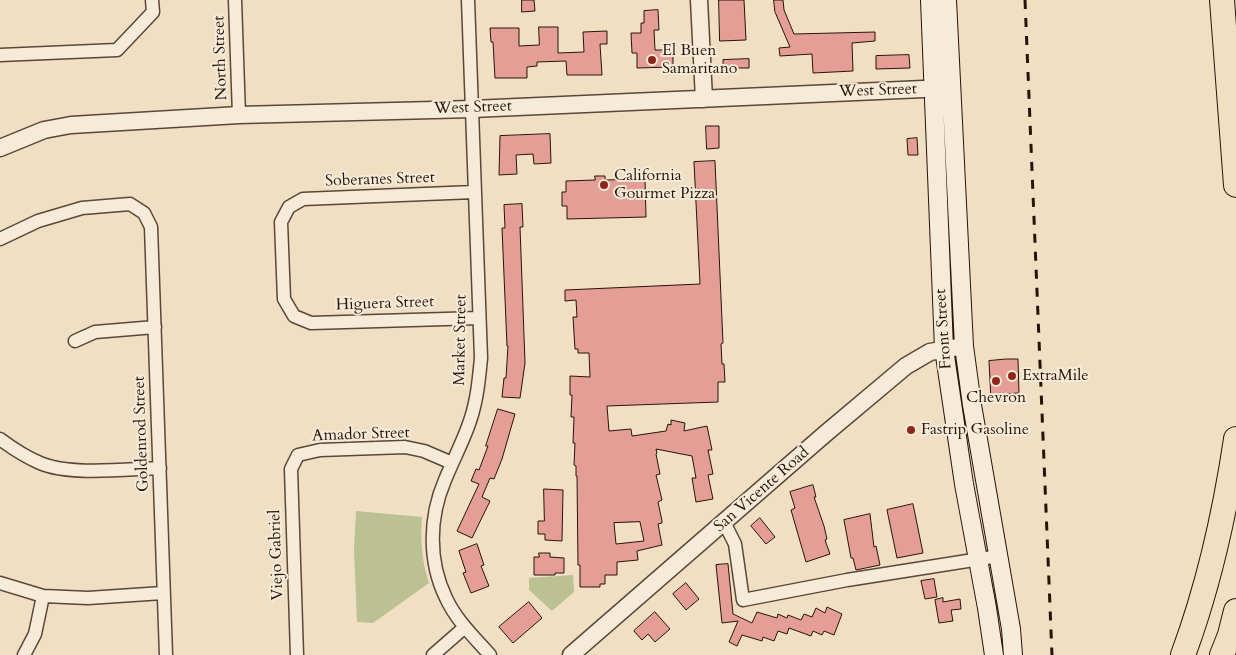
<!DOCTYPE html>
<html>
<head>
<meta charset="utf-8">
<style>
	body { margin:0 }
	canvas { display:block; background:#f1dfc4 }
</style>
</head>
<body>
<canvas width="1236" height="655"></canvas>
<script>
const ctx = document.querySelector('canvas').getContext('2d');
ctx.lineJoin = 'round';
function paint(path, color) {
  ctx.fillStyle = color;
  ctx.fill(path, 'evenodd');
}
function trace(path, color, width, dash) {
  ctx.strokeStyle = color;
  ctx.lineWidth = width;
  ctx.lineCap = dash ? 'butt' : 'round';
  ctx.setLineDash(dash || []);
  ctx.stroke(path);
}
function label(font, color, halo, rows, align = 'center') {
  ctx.font = font + ' Cardo,serif';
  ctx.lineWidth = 4;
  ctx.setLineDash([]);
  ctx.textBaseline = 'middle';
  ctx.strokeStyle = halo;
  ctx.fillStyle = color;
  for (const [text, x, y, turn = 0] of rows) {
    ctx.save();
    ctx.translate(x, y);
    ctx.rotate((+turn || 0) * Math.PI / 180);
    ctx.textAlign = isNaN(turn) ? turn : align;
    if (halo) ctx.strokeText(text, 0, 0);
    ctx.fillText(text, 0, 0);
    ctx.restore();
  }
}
paint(new Path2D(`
	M356,511L422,517C420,540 422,562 429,583L373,623L357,622L354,550Z
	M573,575L574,592L552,611L529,590V578Z`), '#bbc193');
const building = new Path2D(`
	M522,0H534L535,11L522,12Z
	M719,0H744L746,40L720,41Z
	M774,0H783L784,10L794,34L875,32V41L852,43L853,71L813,73L812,54L780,56L779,48L790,47L775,12Z
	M658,10L659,30H654L655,50H673V67L637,68V53H632L631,33H641V23H644V11Z
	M539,27H558V53L584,52L583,32L607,31V44H600L602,75H567L566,61L537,62V66L527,67V78H495L493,42H491L490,28H519V46L539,45Z
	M909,55L910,68L876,69V56Z
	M749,59V68H723V60Z
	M706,126H719V148L707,149Z
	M550,134L551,163L534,164L533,154L516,155L517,174L499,175L500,136Z
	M917,138L918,155H908L907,139Z
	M715,161L723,343L721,344L722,364H724L725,382H718V402L607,406L609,431L631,429L632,436L666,431L668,424L671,425V420L685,423L684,431L707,426L712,450H708L713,474L708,475L713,499L696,502L692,478H696L692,456L656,449L657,453L656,454L660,474L656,475L662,500L658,502L662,521V523L658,524L662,545L637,551L638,560L617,562V575H605V584H600V587H580V565H578L577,476H576V466L574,465L575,443H573L574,417H571L572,395H570V376L590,377L589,353H578V349H575L573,317H577L576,300L565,301V290L700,284L694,162ZM640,522L644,541L616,544L614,523Z
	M595,176H605V180L645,179L646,217L567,219V206H562V192H566V181L595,180Z
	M522,204L523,227H520L525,363L520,398L502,397L504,378H506L508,346H507L502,228H505L504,205Z
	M1006,359H1018L1019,393L1003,394L1004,400L991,401L989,361Z
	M498,409L515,414L502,459L494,479L490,478L482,497L490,501L472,538L457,531L479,484L471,481L476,469L479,470L488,446H486Z
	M813,485L816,497H814L824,526L827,539L825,540L830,554L806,562L791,510L795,508L790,492Z
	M544,489L563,490L562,541L545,540V534H538V521H544Z
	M913,504L923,553L897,558L887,510Z
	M870,514L874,547L876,546L880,565L856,570L853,558H851L844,520Z
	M760,518L775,537L766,544L751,526Z
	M477,544L484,565L481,566L489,586L471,593L463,573L466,572L459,551Z
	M539,553H550V557L564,558V573H555V575H534V557H539Z
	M728,564L733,614L752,623L757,612L777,618L778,614L787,618L788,615L801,620L804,614L812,617L816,608L825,613L827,607L842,614L834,635L824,631L822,635L813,631L811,636L789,628L787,634L778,631L774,641L763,637L762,641L742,635L737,646L729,642L738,621L722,623L716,565Z
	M934,579L937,597L925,599L921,581Z
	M686,583L699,599L686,610L673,594Z
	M943,598V602L960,599L961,609L951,610L953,621L939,623L935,600Z
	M529,602L542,618L513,643L499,627Z
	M655,612L670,629L655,642L648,634L642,640L634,631Z`);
paint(building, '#e49e96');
trace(building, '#271408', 1);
const minor = new Path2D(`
	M235,0L239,115
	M468,0L481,358C479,379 477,401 470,421C463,442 453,460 445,480C429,517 428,561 446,598C456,620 474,637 490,655
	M0,55L117,50L153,12L152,0
	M474,192L303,199L289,207L281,222L284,299L294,316L311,323L479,318
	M0,239L38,221L82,208L130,204L144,213L151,227L166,655
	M75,341L95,332L155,327
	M0,439C12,448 26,457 40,463C70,476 127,469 160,468
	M724,522L735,544L743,600L847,580L999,556
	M0,583L43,596L88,598L163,593
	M24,655L35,634L43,596
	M297,655L291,469L298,455L320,450L405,447L424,451L452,463
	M433,655L465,627`);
const tertiary = new Path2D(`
	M699,0L704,99
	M0,148L44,130L71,125L239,115L472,109L946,88
	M571,655L825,434L906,366L930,352L964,346`);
const secondary = new Path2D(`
	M930,0L944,349L964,484L987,608L994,655
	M947,0L964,346L972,405L1011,629L1013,655`);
const motorway = new Path2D(`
	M1222,0L1236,185
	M1183,655C1209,585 1225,513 1236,439
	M1222,655L1230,635L1236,611`);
trace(minor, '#5a4737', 15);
trace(tertiary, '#5a4737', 19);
trace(secondary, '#271408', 20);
trace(motorway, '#271408', 26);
trace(minor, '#f6ead9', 12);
trace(tertiary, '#f6ead9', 16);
trace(secondary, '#f6ead9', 18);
trace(motorway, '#f1dfc4', 24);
trace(new Path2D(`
	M1025,0L1052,655`), '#271408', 3, [9, 9]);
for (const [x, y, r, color] of [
	[652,60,5,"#8f2418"],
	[604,185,5,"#8f2418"],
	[1012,376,5,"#8f2418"],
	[996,381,5,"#8f2418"],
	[911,430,5,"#8f2418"]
]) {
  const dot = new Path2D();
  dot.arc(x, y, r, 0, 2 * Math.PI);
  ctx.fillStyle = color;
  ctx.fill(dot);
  trace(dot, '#f6ead9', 2);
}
label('16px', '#271408', '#f6ead9', [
	["El Buen",662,51],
	["Samaritano",662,69],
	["California",614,176],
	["Gourmet Pizza",614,194],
	["ExtraMile",1022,376],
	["Chevron",996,398,"center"],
	["Fastrip Gasoline",921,430]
], 'left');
label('16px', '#271408', '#f6ead9', [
	["North Street",221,58,-92],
	["West Street",878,91,-2],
	["West Street",473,108,-2],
	["Soberanes Street",380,180,-2],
	["Higuera Street",385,304,-2],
	["Front Street",944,329,-94],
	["Market Street",461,340,-89],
	["Goldenrod Street",142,434,-92],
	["Amador Street",361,435,-2],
	["San Vicente Road",762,490,-41],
	["Viejo Gabriel",277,555,-92]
]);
</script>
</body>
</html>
